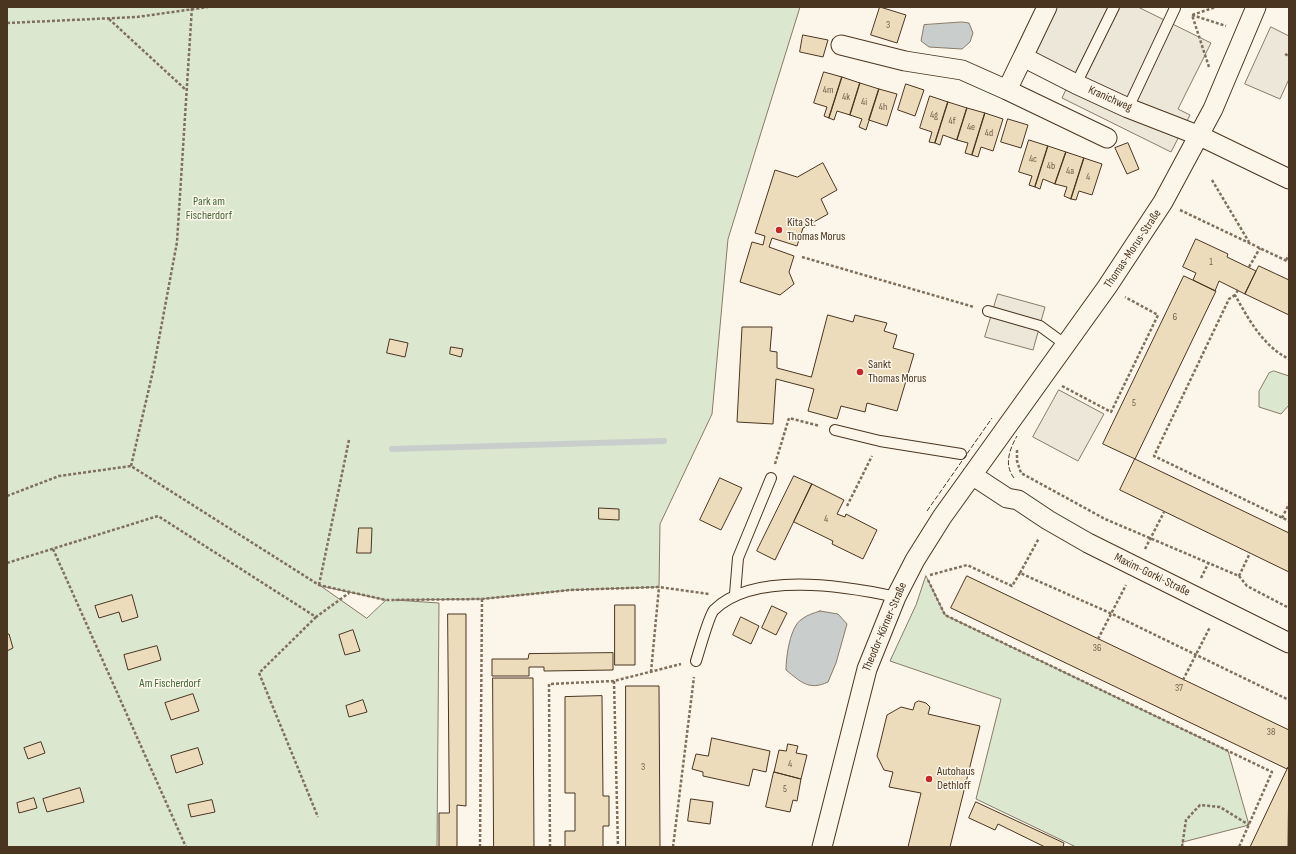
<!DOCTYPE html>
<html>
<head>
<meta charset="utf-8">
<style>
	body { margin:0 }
	#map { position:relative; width:1296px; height:854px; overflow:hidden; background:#fbf6e9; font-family:"Sofia Sans Condensed",sans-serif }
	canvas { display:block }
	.frame { position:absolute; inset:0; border:8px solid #4a3520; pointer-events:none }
</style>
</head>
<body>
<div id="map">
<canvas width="1296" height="854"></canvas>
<div class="frame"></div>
</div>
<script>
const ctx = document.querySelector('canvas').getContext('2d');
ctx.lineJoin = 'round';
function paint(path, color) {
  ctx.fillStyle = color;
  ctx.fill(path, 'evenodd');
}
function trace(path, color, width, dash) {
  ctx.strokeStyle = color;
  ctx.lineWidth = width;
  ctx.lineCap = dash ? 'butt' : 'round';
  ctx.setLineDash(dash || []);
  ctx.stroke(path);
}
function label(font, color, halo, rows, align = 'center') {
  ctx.font = font + ' "Sofia Sans Condensed",sans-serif';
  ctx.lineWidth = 3;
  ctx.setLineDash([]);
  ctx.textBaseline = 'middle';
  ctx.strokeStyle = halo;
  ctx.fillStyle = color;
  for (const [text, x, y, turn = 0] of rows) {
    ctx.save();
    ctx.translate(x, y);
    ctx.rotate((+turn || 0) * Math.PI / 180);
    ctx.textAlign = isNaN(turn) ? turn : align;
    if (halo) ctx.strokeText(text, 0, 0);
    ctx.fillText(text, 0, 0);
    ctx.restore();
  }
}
const green = new Path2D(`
	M7,7H800L728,239L712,414L660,524L659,587L570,590L482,599L395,600L439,603L437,847H7ZM321,586L385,600H386L367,618Z
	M1274,371L1289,376V405L1281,414L1259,407V391L1269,373Z
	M926,576L945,615L1228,751L1249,825L1183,842L1182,847H1076L976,799L1001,699L890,661L916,605Z`);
paint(green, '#dce7d0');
trace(green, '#887966', 1);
const parking = new Path2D(`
	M1042,7H1138L1211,43L1178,109L1190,115L1171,152L1062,98L1068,85L1016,59Z
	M1271,27L1289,36V79L1280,99L1245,84Z
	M998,294L1045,307L1033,350L985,337Z
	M1059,390L1104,414L1078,461L1033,437Z`);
paint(parking, '#ede7d9');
trace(parking, '#887966', 1);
const water = new Path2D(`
	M962,22L969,23L973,33L970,42L962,49L929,47L921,41L924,25Z
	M820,611L838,614L847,624L836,663L828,682C809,691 801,682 786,670C786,657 790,626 802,619C807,615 814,613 820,611Z`);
paint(water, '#c9cecd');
trace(water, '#887966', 1);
trace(new Path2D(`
	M392,449L664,441`), '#c9cecd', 6);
const building = new Path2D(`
	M880,7L906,15L897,43L871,35Z
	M803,35L828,40L823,57L800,52Z
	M824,72L842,77L829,118L824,116L827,107L814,103Z
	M842,77L860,83L850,115L837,111L834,120L829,118Z
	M860,83L879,89L866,130L859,127L862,119L850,115Z
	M906,84L924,90L915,116L898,110Z
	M879,89L897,94L887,126L869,120Z
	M930,96L948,102L935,143L929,142L932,132L920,128Z
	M948,102L967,108L957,140L943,135L940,145L935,143Z
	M967,108L985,113L972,155L965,153L968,143L957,140Z
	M985,113L1003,119L993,151L981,147L978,157L972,155Z
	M1008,119L1028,125L1021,148L1001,142Z
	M1029,140L1048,146L1035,187L1029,185L1032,176L1019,172Z
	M1128,143L1139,169L1127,174L1115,148Z
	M1048,146L1066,152L1055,184L1043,179L1040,189L1035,187Z
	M1066,152L1084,158L1071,199L1064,196L1067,187L1055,184Z
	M1084,158L1102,164L1092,195L1079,191L1076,200L1071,199Z
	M823,163L837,190L821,199L828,214L803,228L797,246L772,238L769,247L794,256L789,272L794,284L780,295L740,282L752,242L763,245L765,236L755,233L775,170L797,177Z
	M1196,239L1228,254L1227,257L1256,271L1245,294L1219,281L1215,291L1193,280L1196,273L1183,267Z
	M1259,266L1289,280V315L1245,294Z
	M1184,276L1216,291L1135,459L1103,444Z
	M828,315L853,322L855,315L887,323L884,331L897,335L893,348L914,354L897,411L867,403L865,412L841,406L837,419L808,411L814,389L776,379L773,424L737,422L742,327H772L770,351L777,352V368L811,377Z
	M390,339L408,343L405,357L387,353Z
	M451,347L463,349L461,357L450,354Z
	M1135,459L1289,533V572L1120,490Z
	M794,476L812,484L775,560L757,551Z
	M720,478L742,488L721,530L700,520Z
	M812,484L844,500L837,514L845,517L846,514L877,530L863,559L832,544L833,541L794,522Z
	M599,508L619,509V520L599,519Z
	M359,528H372L371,553H357Z
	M967,576L1289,730V766L1287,769L951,608Z
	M132,595L138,617L122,622L119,612L99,618L95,606Z
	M615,605H635V665H615Z
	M772,606L787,613L776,635L762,628Z
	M448,614H466V806L457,805V847H439V813H449Z
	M741,617L759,626L751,644L733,635Z
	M353,630L360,651L345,655L339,635Z
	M7,634H9L13,648L7,651Z
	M157,646L161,660L128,670L124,655Z
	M613,653V670L544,671V667H529V676H492V659H528L529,654Z
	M493,678H533L534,847H494Z
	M626,686H659L660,847H626Z
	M193,694L199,711L171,720L165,703Z
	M602,696L603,796H609V826H603V847H565V831H575V793H565V697Z
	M363,700L367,712L349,717L346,706Z
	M919,701L926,703L930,707L928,714L980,726L950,847H908L921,793L889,787L893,772L884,770L877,756L887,715L901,707L913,710L915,703Z
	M712,738L770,751L766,772L753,769L749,786L703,776V772L692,769L696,754L708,756Z
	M41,742L45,753L28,759L24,748Z
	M788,744L798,746L796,753L807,755L801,779L774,772L779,750L786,751Z
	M198,748L203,764L176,773L171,756Z
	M1289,766L1288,847H1250L1287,769Z
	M774,772L801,779L797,801L793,800L790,812L766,807Z
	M80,788L84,802L47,812L43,799Z
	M34,798L37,808L19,813L17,803Z
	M691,799L713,802L710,824L688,821Z
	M212,800L215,812L191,817L188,805Z
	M976,802L1064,843L1063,847H1045L998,824L995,830L969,818Z`);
paint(building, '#ecdcbc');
trace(building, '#4a3520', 1);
const service = new Path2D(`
	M1076,84L1114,7
	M1128,108L1175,8
	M988,311L1040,326L1066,345
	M835,430L880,441L961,454
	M735,594L738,558L771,478
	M696,661C699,652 709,615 714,610C754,571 846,586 896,597`);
const minor = new Path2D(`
	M1047,7L1023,57L1076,84L1128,108L1200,136L1289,179
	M841,45L905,61L962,70L1007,90L1023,57
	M1007,90L1107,138
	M972,475L1007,498L1018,500L1048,520L1088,543L1289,643
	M822,847L867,669L896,597L915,560L942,517L1107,287L1163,202L1213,109L1256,7`);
trace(service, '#4a3520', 12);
trace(minor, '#4a3520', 21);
trace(new Path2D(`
	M1192,15L1226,26
	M109,19L186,90
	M7,23L137,17L208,7
	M1285,54L1289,56
	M1209,67L1192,15L1216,7
	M1212,180L1249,242
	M1180,210L1289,262
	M802,257L974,307
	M1286,260L1289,255
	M1249,267L1260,248
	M1238,290L1235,295C1249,320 1263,346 1289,359
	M1235,295L1229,299L1154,456L1289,521
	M1062,386L1111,412L1158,315L1125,297
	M1017,450V461L1021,473L1105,519L1239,576L1247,586L1289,608
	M775,464L789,418L820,426
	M131,466L153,371L177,242L192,7
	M7,496L59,476L131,466L319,585L350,592L386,600L482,599L570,590L659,587L709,594
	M847,506L872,456
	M1282,518L1289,504
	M53,549L186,847
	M1145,549L1164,512
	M7,563L158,516L316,617L349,593
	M1020,573L1039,538
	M930,575L967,565L1012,586L1020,573L1110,613L1289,700
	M1239,576L1250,553
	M1201,578L1209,562
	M928,580L945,615L1272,772L1239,847
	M319,585L349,440
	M316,617L259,673L318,817
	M1098,639L1126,585
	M651,672L659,587
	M1183,680L1210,627
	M614,681L618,847
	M480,847L482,599
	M550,847L549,684L614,681L681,664
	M673,847L694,677
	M1182,847L1186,820L1200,805L1220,807L1249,825`), '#7f6f5c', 2.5, [3, 2]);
trace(service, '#fbf6e9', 10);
trace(minor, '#fbf6e9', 19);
trace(new Path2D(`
	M1014,478C1004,465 1009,450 1017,436
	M927,511L992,418`), '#4a3520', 1, [5, 2]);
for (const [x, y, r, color] of [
	[779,230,4,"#c62828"],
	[860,372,4,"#c62828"],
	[929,779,4,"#c62828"]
]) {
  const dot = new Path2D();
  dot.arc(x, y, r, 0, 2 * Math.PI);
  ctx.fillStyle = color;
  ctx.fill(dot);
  trace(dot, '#fbf6e9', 1.5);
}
label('10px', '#725f47', null, [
	["3",888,25],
	["4m",828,90],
	["4k",846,97],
	["4i",864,102],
	["4h",883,107],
	["4g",934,115],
	["4f",952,121],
	["4e",971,127],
	["4d",989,133],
	["4c",1033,159],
	["4b",1051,166],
	["4a",1070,171],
	["4",1088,177],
	["1",1211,262],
	["6",1175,317],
	["5",1134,403],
	["4",826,519],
	["36",1097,648],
	["37",1179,688],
	["38",1271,732],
	["4",790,764],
	["3",643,767],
	["5",785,789]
]);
label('12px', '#4a3520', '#fbf6e9', [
	["Kranichweg",1110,99,24],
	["Thomas-Morus-Straße",1133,249,-56],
	["Maxim-Gorki-Straße",1152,575,26],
	["Theodor-Körner-Straße",885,627,-67]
]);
label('12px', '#436837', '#fbf6e9', [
	["Park am",209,202],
	["Fischerdorf",209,216],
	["Am Fischerdorf",170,684]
]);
label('12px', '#4a3520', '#fbf6e9', [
	["Kita St.",787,223],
	["Thomas Morus",787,237],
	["Sankt",868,365],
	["Thomas Morus",868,379],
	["Autohaus",937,772],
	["Dethloff",937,786]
], 'left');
</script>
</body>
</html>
